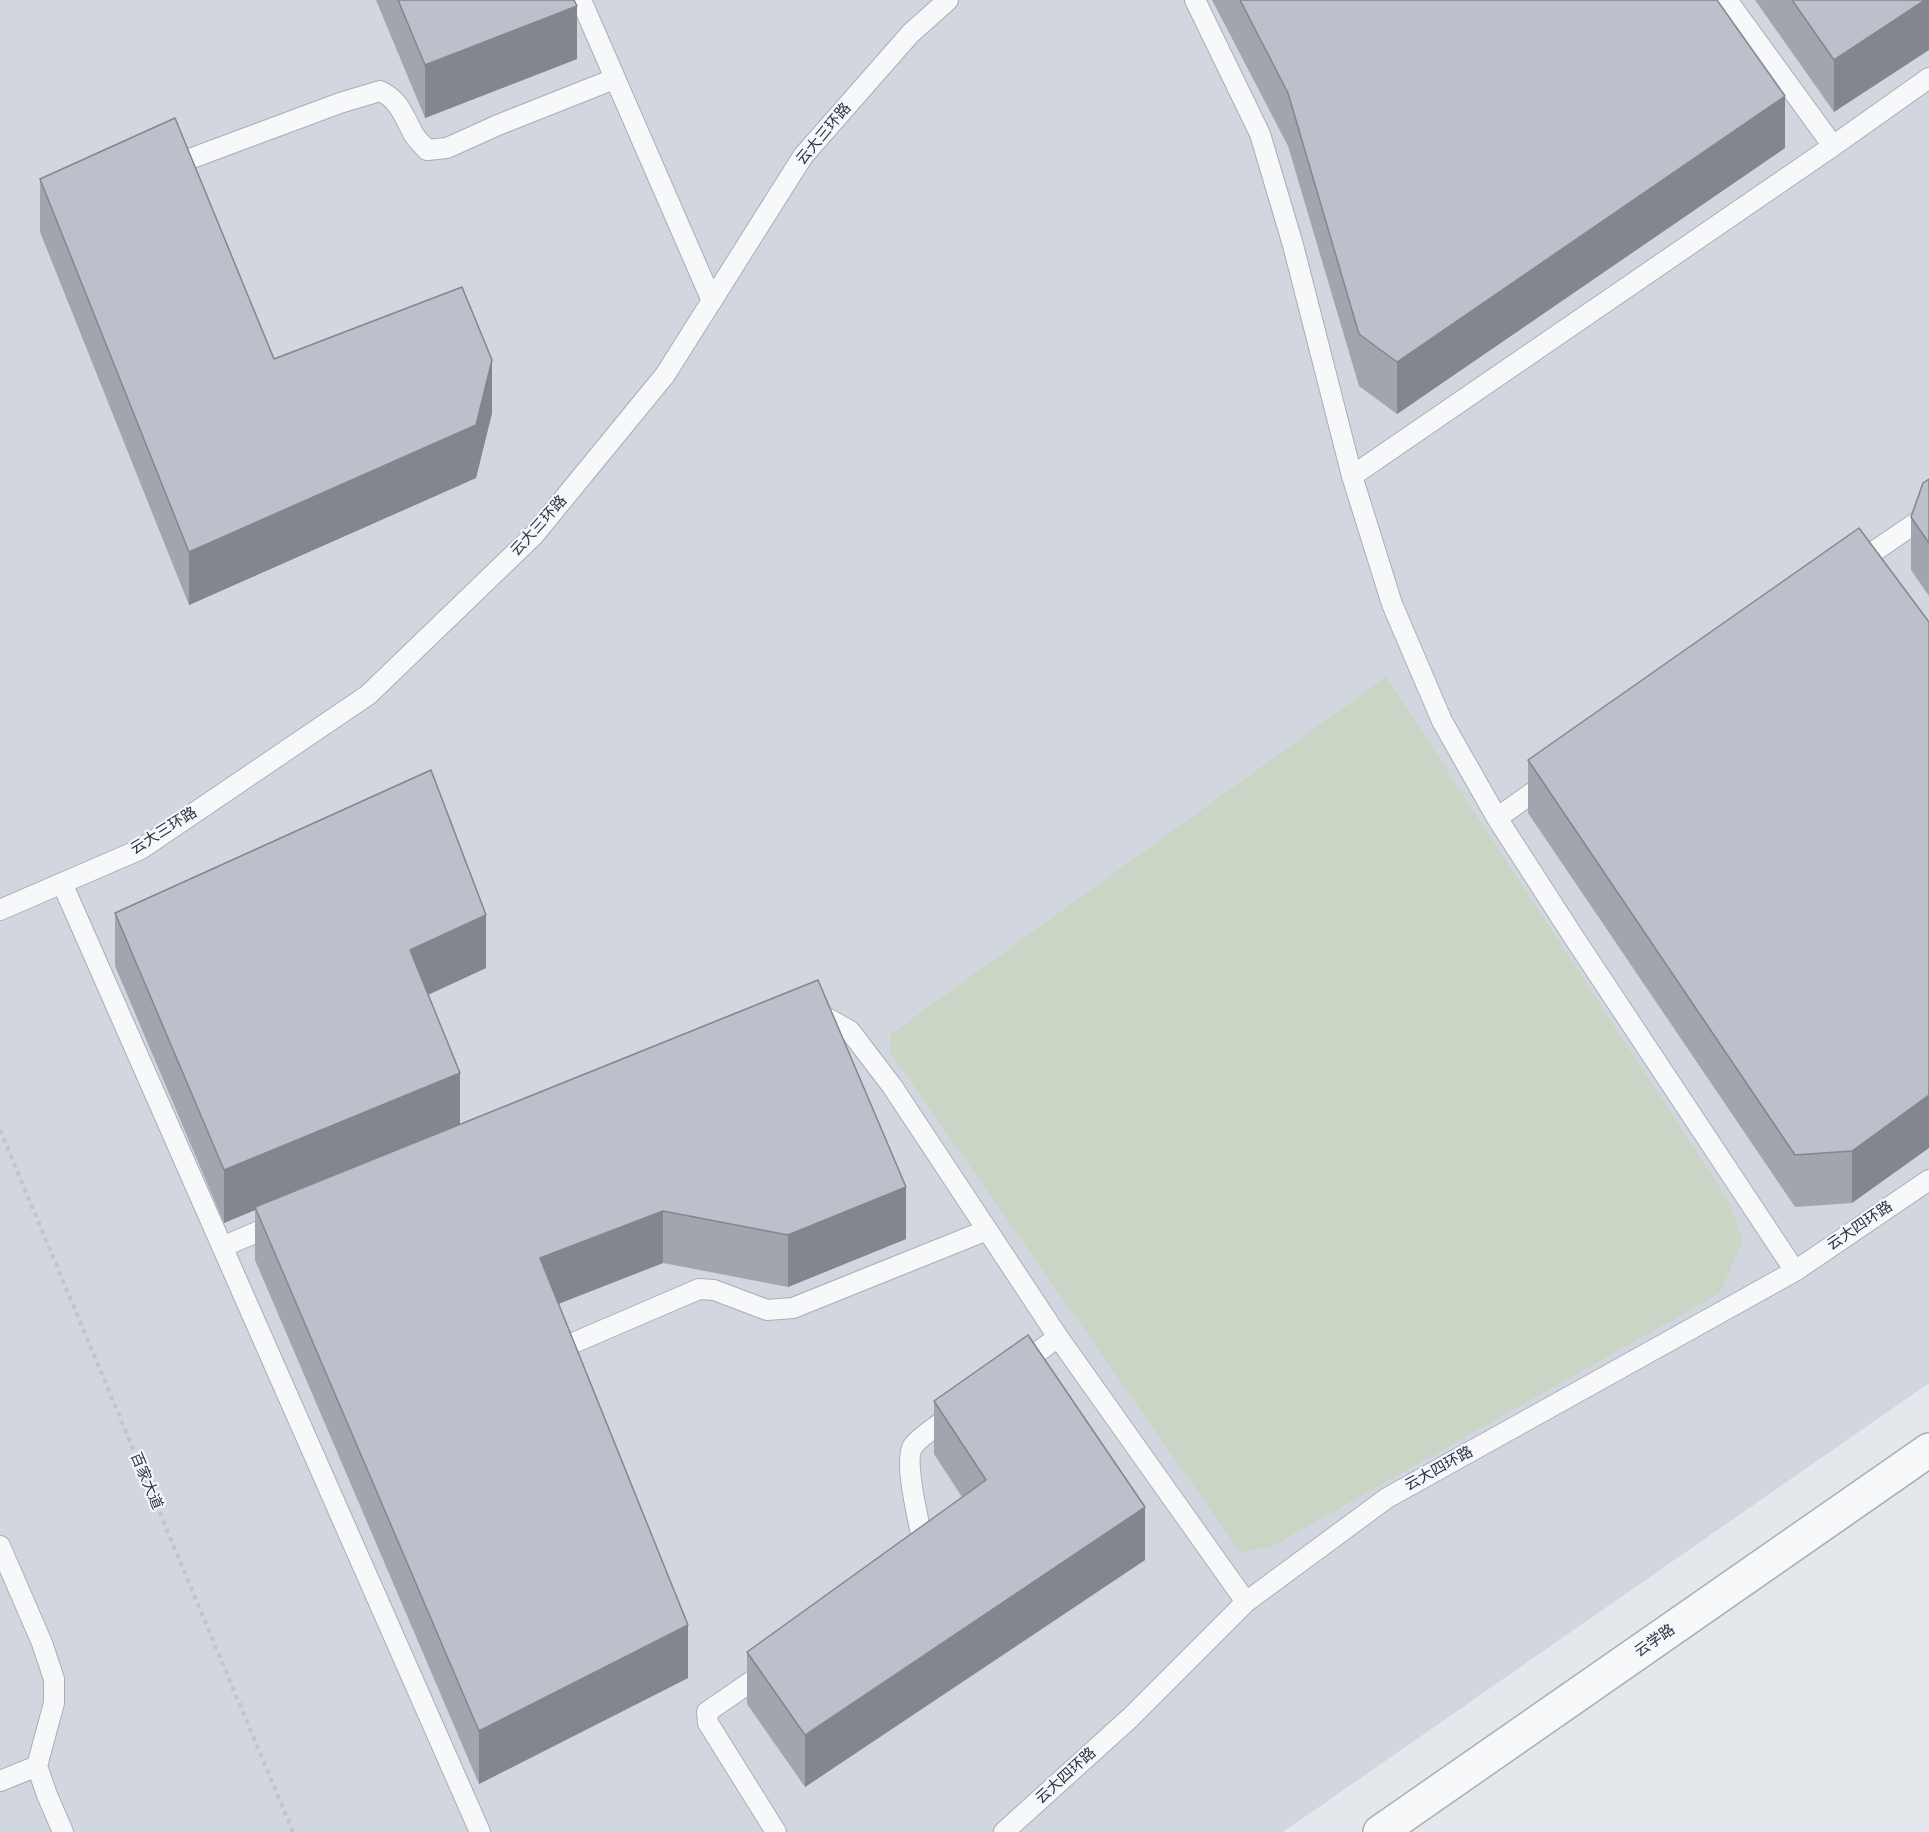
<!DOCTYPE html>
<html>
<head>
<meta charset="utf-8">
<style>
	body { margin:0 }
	canvas { display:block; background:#e4e7ec }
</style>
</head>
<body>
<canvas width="1929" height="1832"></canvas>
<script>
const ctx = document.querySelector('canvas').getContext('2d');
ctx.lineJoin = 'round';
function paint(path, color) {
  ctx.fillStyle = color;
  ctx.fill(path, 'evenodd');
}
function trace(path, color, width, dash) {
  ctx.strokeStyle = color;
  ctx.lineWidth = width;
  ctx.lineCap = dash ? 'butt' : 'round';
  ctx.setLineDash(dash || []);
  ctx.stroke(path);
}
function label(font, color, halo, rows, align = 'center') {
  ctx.font = font + ' "Fira Sans Condensed","Noto Sans SC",sans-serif';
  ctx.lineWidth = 4.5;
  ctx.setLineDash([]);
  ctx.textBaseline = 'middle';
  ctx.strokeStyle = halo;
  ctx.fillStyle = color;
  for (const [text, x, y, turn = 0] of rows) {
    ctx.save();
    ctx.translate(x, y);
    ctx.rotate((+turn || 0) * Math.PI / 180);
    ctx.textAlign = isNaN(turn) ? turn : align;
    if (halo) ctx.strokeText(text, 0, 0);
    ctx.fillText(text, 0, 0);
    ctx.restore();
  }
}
paint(new Path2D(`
	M0,0H1929V1383L1283,1832H0Z`), '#d2d6de');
paint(new Path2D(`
	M1386,677L1728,1200L1743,1240L1720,1293L1271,1547L1240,1552L890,1052L891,1034Z`), '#c9d6c5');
const service = new Path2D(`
	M581,0L712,301
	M1195,0L1260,134L1293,245L1352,476L1392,604L1442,721L1497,818L1573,936L1795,1271
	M1727,0L1833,146
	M168,167L340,103L380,91C400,100 404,117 414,135C418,141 423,145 427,150L447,148L498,125L614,79
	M1352,476L1833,146L1929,78
	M1854,565L1929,514
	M1497,818L1549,781
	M62,883L480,1832
	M0,910L141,849L368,695L534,535L665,375L803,156L911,33L948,0
	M814,1013L820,1014L850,1031L892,1086L1058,1337L1246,1602
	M222,1247L278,1223
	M564,1347L699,1289L714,1290L767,1310L793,1308L987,1230
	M1019,1366L1058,1337
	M0,1546L42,1643L54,1679V1703L37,1766L47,1795L63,1832
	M922,1551L924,1547C920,1527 903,1461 913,1446C921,1435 943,1422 954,1414
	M768,1670L707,1712L708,1723L776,1832
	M0,1781L37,1766
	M1004,1832L1130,1718L1246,1602L1387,1498L1795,1271L1929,1180`);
const minor = new Path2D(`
	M1380,1832L1929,1450`);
trace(service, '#a9aeb7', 22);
trace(minor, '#a9aeb7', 36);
trace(new Path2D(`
	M0,1130L293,1832`), '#c2c5cb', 4, [4.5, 4.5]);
trace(service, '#f7f8fa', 20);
trace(minor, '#f7f8fa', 33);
paint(new Path2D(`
	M376,0H574L577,59L425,118Z
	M1212,0H1717L1785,148L1397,414L1359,386L1288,146Z
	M1755,0H1929L1834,112Z
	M40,179L274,359L492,413L476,478L189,605L40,232Z
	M1929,479V596L1911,570V517Z
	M1859,528L1852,1203L1795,1207L1528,813V760Z
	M115,913L486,968L428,995L460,1125L906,1239L788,1287L663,1263L558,1304L688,1678L479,1784L255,1260V1210L224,1223L115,966Z
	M934,1401L1145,1560L805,1787L747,1704V1652L962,1497L934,1454Z`), '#a1a5ae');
paint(new Path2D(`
	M1925,0H1929V50L1834,112V60Z
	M577,6V59L425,118V65Z
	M1785,96V148L1397,414V362Z
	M492,360V413L476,478L189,605V552Z
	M486,915V968L410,1003V950Z
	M460,1073V1126L255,1207V1210L224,1223V1170Z
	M1929,1095V1148L1852,1203V1151Z
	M906,1187V1239L788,1287V1235Z
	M663,1211V1263L540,1311V1258Z
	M1145,1507V1560L805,1787V1735Z
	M688,1625V1678L479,1784V1731Z`), '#83868d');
const building = new Path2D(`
	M398,0H574L577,6L425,65Z
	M1240,0H1717L1785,96L1397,362L1359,334L1288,93Z
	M1792,0H1925L1834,60Z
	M175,118L274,359L462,287L492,360L476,425L189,552L40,179Z
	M1929,479V543L1911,517L1923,483Z
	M1859,528L1929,622V1095L1852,1151L1795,1155L1528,760Z
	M431,770L486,915L410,950L460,1073L224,1170L115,913Z
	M818,980L906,1187L788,1235L663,1211L540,1258L688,1625L479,1731L255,1207Z
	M1028,1335L1145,1507L805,1735L747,1652L986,1480L934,1401Z`);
paint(building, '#bbc0ca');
trace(building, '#83868d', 1.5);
label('15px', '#2b3445', '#f4f6f9', [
	["云大三环路",824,134,-50],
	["云大三环路",539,526,-48],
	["云大三环路",164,831,-32],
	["云大四环路",1860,1226,-34],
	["云大四环路",1439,1469,-29],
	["百家大道",146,1481,67],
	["云学路",1655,1641,-35],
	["云大四环路",1066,1776,-42]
]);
</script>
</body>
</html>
